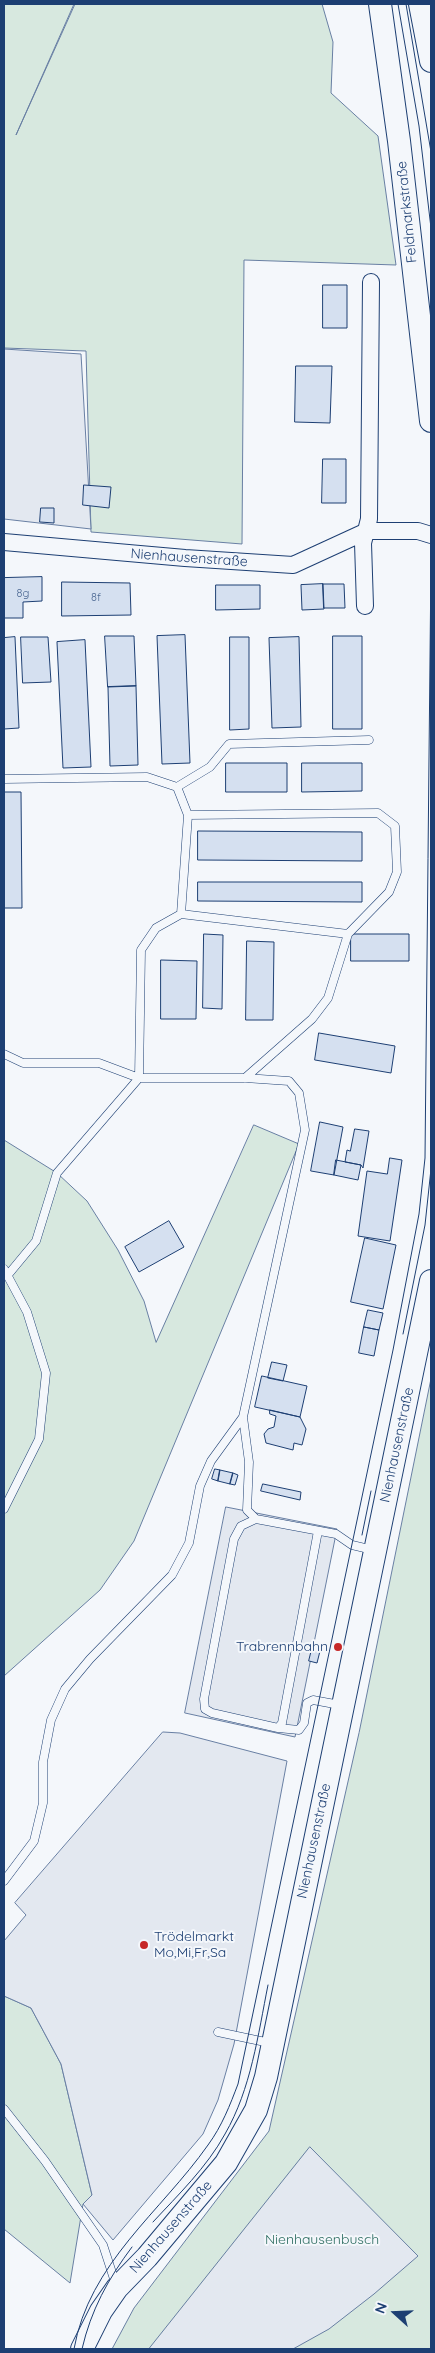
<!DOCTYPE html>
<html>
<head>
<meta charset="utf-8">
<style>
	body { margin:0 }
	#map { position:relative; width:435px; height:2353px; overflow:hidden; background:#f4f7fb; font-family:Quicksand,sans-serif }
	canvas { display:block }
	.frame { position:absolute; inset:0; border:5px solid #1d3f73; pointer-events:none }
	.north { position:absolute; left:370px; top:2288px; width:50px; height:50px; -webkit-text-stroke:4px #f4f7fb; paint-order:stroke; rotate:290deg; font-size:14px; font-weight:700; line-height:20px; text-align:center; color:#1d3f73 }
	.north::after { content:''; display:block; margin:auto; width:18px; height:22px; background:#1d3f73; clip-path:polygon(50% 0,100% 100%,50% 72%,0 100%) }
</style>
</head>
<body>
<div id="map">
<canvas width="435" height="2353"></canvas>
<div class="frame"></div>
<div class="north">N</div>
</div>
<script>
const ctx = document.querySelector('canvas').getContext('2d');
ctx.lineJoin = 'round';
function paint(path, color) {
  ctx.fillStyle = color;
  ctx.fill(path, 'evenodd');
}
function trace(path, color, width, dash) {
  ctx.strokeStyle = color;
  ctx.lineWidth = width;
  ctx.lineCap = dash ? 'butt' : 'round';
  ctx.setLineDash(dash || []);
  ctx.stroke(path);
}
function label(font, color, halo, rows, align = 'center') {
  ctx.font = font + ' Quicksand,sans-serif';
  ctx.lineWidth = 4;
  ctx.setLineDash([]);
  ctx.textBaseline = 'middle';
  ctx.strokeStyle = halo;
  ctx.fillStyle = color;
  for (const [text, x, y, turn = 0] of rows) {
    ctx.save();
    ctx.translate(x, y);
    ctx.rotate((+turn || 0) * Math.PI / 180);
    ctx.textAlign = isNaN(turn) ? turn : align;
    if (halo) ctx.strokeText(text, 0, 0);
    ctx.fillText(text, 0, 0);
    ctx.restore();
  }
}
const green = new Path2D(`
	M4,4H74L16,135L75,4H322L333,42L331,93L378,136L396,265L244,260L242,544L91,532L86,351L4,348Z
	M254,1125L299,1144L134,1541L100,1590L4,1676V1140L57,1173L87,1201L118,1250L144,1301L156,1342Z
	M431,1379V2349H112L134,2308L269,2131L359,1733Z
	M4,1996L31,2008L61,2064L92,2195L83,2204L70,2283L4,2229Z`);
paint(green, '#d7e8df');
trace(green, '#687fa3', 1);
const parking = new Path2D(`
	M4,349L81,354L91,529L4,519Z
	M226,1507L337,1529L295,1737L185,1713Z
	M163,1732L180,1733L287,1761L234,2044L218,2100L203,2134L113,2240L83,2204L92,2195L61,2064L31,2008L4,1996V1941L26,1915L15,1903Z
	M310,2147L418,2256L374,2294L329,2329L293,2349H149Z`);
paint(parking, '#e3e8f0');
trace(parking, '#687fa3', 1);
const building = new Path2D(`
	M323,285H347V328H323Z
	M296,366H332L330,423L295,422Z
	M323,459H346V503H322Z
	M84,485L111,487L109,508L83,505Z
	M41,508H54V523L40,522Z
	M42,577V601L23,602V618H4V578Z
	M62,582L130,583L131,615L62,616Z
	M323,584H344L345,608H324Z
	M323,584L324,609L302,610L301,585Z
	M216,585H260V609L216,610Z
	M185,635L190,763L162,764L157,636Z
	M105,636H134L136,686L108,687Z
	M333,636H362V729H333Z
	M15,637L19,728L4,729V638Z
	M21,637H48L51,682L23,683Z
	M230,637H249V729L230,730Z
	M299,637L301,727L272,728L269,638Z
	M85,640L91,767L63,768L57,642Z
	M136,686L138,765L110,766L108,687Z
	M226,763H287V792H226Z
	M302,763H362V791L302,792Z
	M4,792H21L22,908H4Z
	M198,831L362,832V861L198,860Z
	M198,882H362V902L198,901Z
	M204,934L223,935L222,1009L203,1008Z
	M351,934H409V961H351Z
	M247,941L274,942L273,1020H246Z
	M161,960L197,961L196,1019H161Z
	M319,1033L395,1046L391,1073L315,1060Z
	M320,1122L343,1127L334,1175L311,1171Z
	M355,1129L369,1131L363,1168L361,1165L345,1162L347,1150L350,1151Z
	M390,1158L402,1160L390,1241L358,1236L367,1171L387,1174Z
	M336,1160L361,1165L358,1180L334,1175Z
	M169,1221L184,1247L139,1272L125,1247Z
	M365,1238L396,1245L383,1309L351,1302Z
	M368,1310L383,1313L379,1330L364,1327Z
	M364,1327L379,1330L374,1356L359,1353Z
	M272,1362L287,1365L283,1381L268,1378Z
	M262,1376L307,1386L300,1417L255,1407Z
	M270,1410L300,1417L306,1429L302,1445L294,1443L293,1450L266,1443L264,1434L268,1429L274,1427L276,1416L270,1414Z
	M215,1469L220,1470L218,1481L212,1479Z
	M220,1470L233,1473L230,1484L218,1481Z
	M233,1473L238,1475L235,1485L230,1484Z
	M263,1484L301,1492L300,1500L261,1491Z
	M313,1645L321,1647L317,1663L309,1661Z`);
paint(building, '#d5e0f0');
trace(building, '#1d3f73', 1);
const service = new Path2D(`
	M4,779L147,777L177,787L188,815L181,914L156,928L141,950L139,1078L57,1173L36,1241L7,1276
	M177,787L210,767L229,744L369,740
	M188,815L378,813L395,826L397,872L389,892L348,934L328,998L312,1019L245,1078
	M181,914L348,934
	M4,1054L23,1063H99L139,1078H245L289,1081L299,1093L305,1130L243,1417L211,1461L200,1486L189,1543L172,1575L90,1659L65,1689L51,1720L43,1762V1803L34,1841L4,1881
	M4,1269L27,1312L46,1373L39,1439L4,1509
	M243,1417L249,1462L247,1510L256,1519L336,1534L352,1545L373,1550
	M256,1519L241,1526L234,1539L204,1699L205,1709L212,1713L278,1728L282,1723L318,1531
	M278,1728L299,1730L304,1723L307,1703L313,1700L340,1705
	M218,2032L270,2043
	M4,2109L45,2161L103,2245L116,2285`);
const minor = new Path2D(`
	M4,542L185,558L293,565L367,531H418L431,535
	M365,606L363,543L369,519L371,282`);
const secondary = new Path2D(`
	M380,4L399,141L431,421
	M420,4L431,61
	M82,2349L101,2311L117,2288L147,2257L226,2163L256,2110L266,2077L431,1281`);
trace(service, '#1d3f73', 9);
trace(minor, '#1d3f73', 18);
trace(secondary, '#1d3f73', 24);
trace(service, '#f4f7fb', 8);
trace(minor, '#f4f7fb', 16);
trace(secondary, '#f4f7fb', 22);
trace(new Path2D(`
	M398,4L419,126L431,228
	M406,4L431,152
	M403,1334L425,1225L431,1169
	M362,1535L371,1491
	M153,2222C178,2195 207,2167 225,2134C251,2089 258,2035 268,1985
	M74,2349C89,2263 161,2212 208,2145C222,2126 230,2105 238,2084L393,1350L419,1214L425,1158L431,559
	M82,2349C91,2310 108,2279 132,2247`), '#1d3f73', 1);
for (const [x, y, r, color] of [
	[338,1647,5,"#c62828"],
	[144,1945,5,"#c62828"]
]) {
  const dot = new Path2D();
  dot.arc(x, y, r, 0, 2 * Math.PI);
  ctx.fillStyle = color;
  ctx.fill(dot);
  trace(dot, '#f4f7fb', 2);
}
label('11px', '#4b6792', null, [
	["8g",23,594],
	["8f",96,598]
]);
label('14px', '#1d3f73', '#f4f7fb', [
	["Feldmarkstraße",407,212,-96],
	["Nienhausenstraße",189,558,4],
	["Nienhausenstraße",397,1445,-78],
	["Nienhausenstraße",314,1841,-78],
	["Nienhausenstraße",171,2227,-49]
]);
label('14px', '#1d3f73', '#f4f7fb', [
	["Trabrennbahn",328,1647],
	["Trödelmarkt",154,1937,"left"],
	["Mo,Mi,Fr,Sa",154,1953,"left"]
], 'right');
label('14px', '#2c6c60', '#f4f7fb', [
	["Nienhausenbusch",322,2240]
]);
</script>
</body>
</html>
